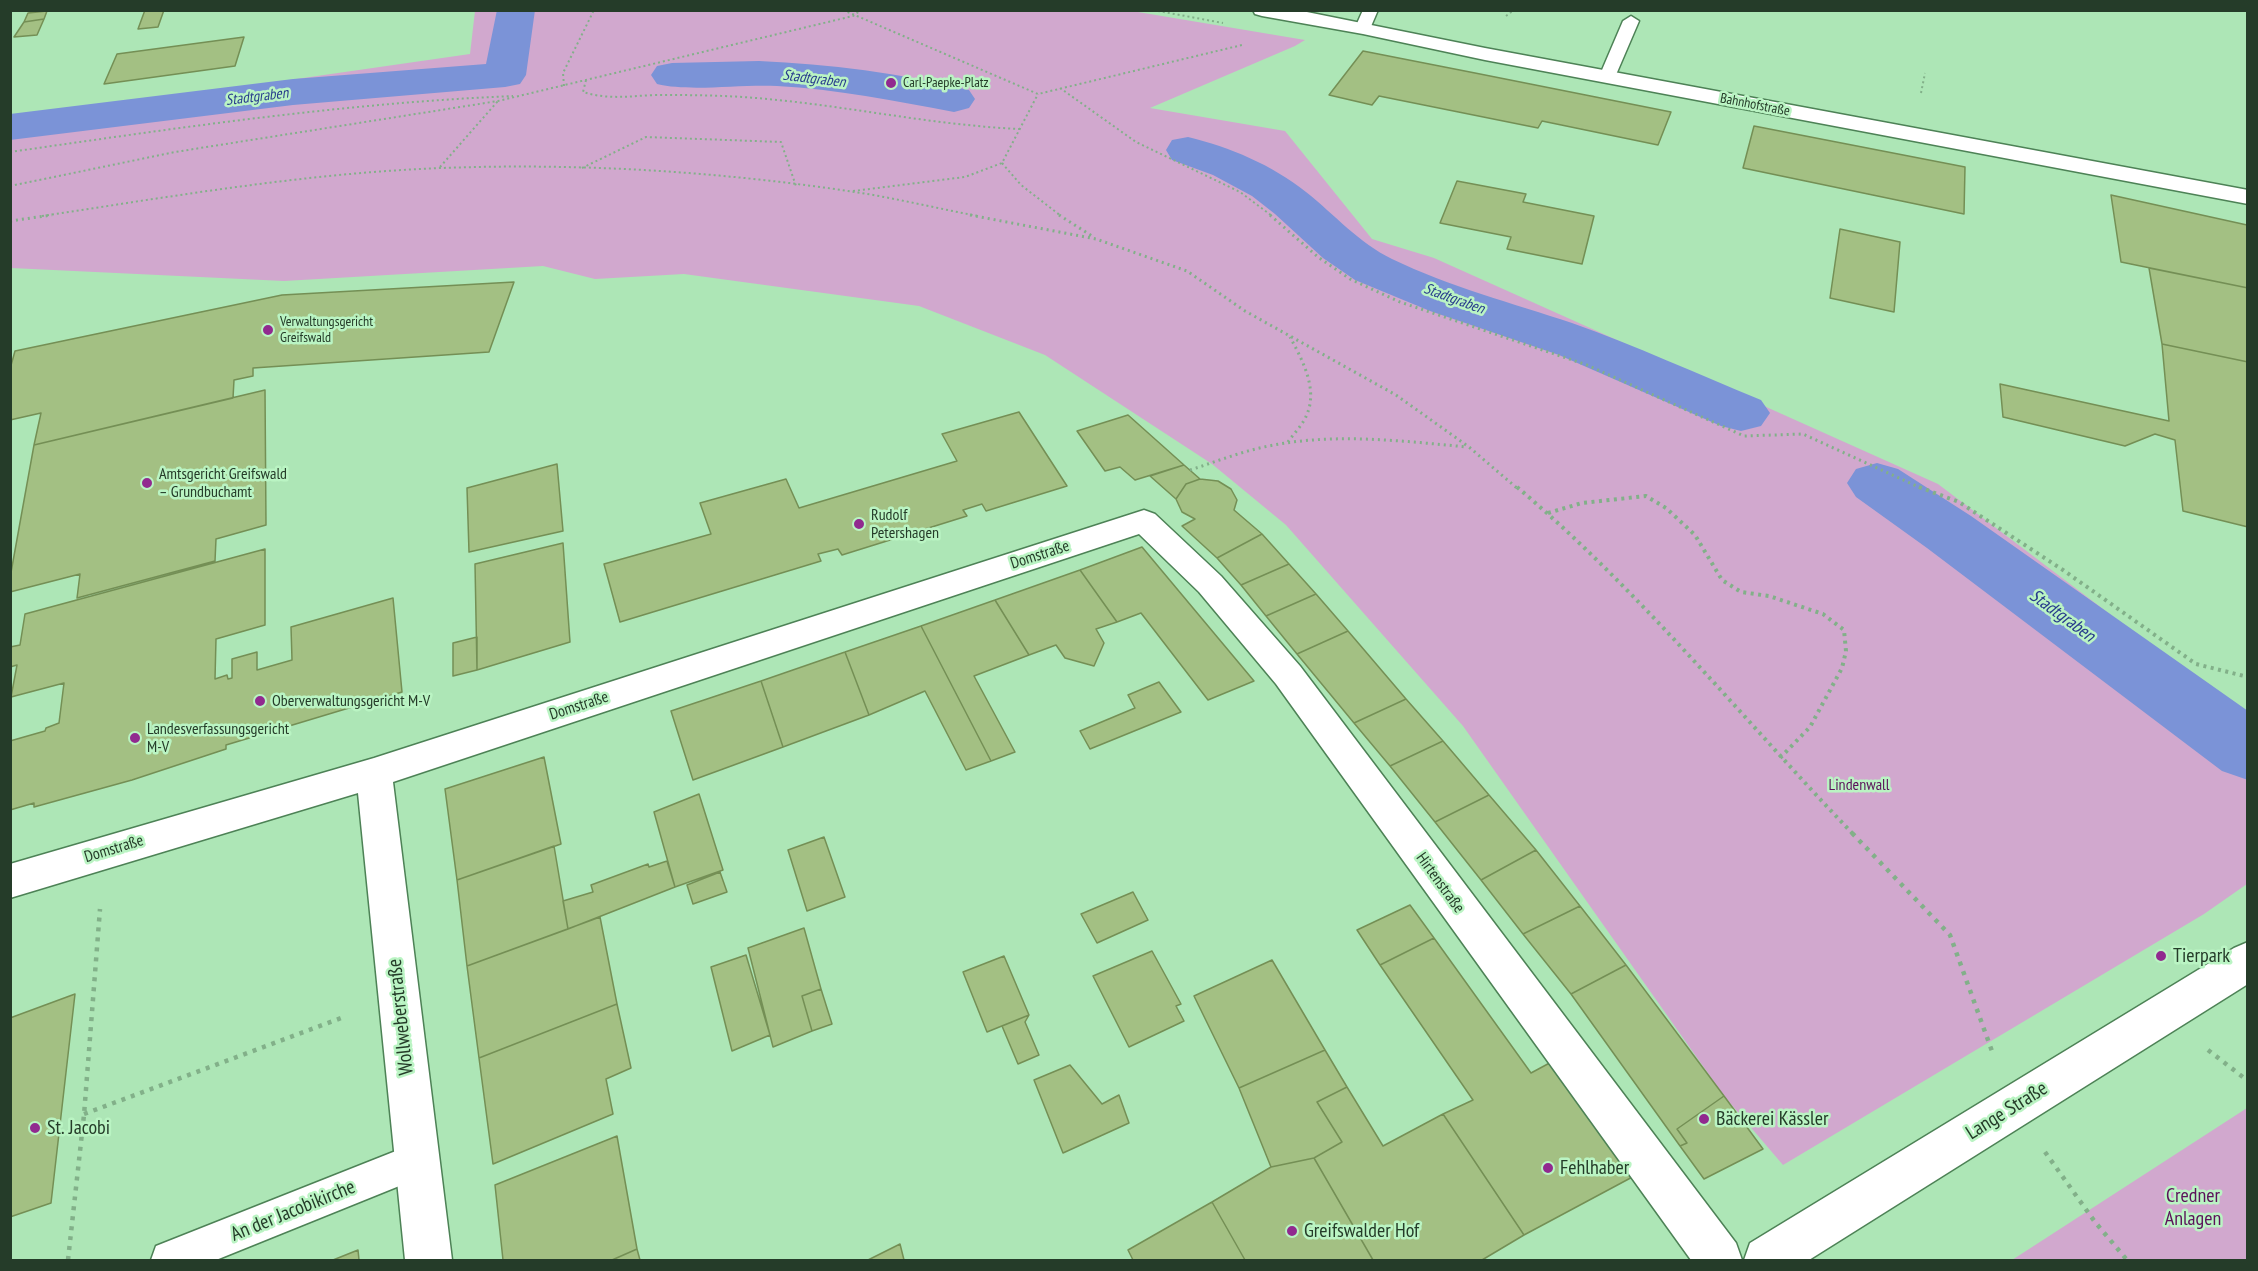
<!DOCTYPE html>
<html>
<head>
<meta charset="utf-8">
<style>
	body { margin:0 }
	#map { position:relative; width:2258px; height:1271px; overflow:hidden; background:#ade6b6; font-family:"PT Sans Narrow",sans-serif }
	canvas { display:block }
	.frame { position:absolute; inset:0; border:12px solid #253c29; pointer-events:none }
</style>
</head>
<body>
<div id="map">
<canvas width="2258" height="1271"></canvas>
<div class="frame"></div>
</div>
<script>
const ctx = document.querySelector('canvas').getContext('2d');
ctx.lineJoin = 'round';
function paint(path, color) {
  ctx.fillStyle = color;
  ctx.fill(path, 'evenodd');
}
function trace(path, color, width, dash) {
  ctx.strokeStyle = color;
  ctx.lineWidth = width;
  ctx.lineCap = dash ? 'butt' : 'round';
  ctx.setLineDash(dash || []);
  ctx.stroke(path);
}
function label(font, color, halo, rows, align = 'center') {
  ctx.font = font + ' "PT Sans Narrow",sans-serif';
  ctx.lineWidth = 5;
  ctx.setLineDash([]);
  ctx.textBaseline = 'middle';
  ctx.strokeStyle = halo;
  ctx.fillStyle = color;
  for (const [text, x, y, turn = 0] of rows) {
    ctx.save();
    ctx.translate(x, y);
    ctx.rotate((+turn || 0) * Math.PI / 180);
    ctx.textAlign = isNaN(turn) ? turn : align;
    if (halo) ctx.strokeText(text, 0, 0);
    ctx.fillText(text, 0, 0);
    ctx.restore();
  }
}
paint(new Path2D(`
	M1132,11L1305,40L1295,46L1150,108L1285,131L1372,239L1434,258L1938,484L2247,718V884L2204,914L1783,1165L1724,1096L1463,726L1286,525L1212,464L1045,355L919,306L684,274L595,279L543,266L284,281L11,268V120L470,54L475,11Z
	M2247,1108V1260H2012Z`), '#d1a8ce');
paint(new Path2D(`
	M497,10H535L526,75L520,84L505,87L293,105L10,140V114L293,79L486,64Z
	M759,61C829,64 901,73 969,90L975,99L969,108L954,112C895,101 836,89 777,86C740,84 690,92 657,84L651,75L657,66L672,63Z
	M1188,137C1230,147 1272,165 1306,192C1335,215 1359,243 1392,259C1450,287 1512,303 1572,323C1636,346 1698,374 1761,400L1770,413L1761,426L1741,431L1721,426L1559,355L1430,311L1355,280L1323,258L1275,214L1252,196L1213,175L1172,160L1166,150L1172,140Z
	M1877,463L1898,469L1971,516L2248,711V780L2222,771L1927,548L1856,497L1847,483L1856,469Z`), '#7b93d7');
const building = new Path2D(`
	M145,10H164L158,27L138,29Z
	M47,11L44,19L24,22L28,13Z
	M44,19L37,35L14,37L24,22Z
	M244,37L235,66L104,84L117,54Z
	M1363,51L1475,73L1671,112L1658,145L1542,121L1538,128L1379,96L1372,105L1329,95Z
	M1754,126L1965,167L1964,214L1743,168Z
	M1457,181L1526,194L1523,202L1594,216L1582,264L1507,249L1511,237L1440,223Z
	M2111,195L2247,225L2248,288L2121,262Z
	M1840,229L1900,242L1894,312L1830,298Z
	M2149,268L2248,288V362L2162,344Z
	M514,282L489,352L253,368V376L234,380L233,398L34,445L41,413L10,420V369L15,351L282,295Z
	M2162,344L2248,362V527L2183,511L2175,440L2155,434L2125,446L2003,417L2000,384L2169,421Z
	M265,390L266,525L216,539L215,561L77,598L80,574L10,592V578L34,445Z
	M1019,412L1067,486L986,511L982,504L963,510L967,516L842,555L838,549L818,554L821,561L620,622L604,564L711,534L700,503L786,479L799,508L957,461L942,434Z
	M1128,415L1184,465L1135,480L1120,467L1105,471L1077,431Z
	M557,464L563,531L469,552L467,488Z
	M1184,465L1200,479L1186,484L1176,499L1150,476Z
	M1200,479L1218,481L1231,489L1237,500L1234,510L1262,534L1217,558L1182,526L1195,519L1182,512L1176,499L1186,484Z
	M1262,534L1289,564L1241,585L1217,558Z
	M563,543L570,642L477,670L475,564Z
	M1142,547L1254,681L1208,700L1141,613L1117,622L1080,570Z
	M265,549V625L216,639L215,679L227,675L228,679L232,678V659L257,652V670L292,660L291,627L393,598L402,692L226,745V749L132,780L34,807V803L10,810V741L45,731L46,728L59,723L64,683L11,697L17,665L10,667V647L20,645L25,614Z
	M1289,564L1316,594L1266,616L1241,585Z
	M1080,570L1117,622L1096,629L1104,643L1094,666L1065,658L1056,645L1029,655L995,600Z
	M1316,594L1348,631L1297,654L1266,616Z
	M995,600L1029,655L974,676L1015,752L991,761L921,626Z
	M921,626L991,761L966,770L925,691L869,715L845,652Z
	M1348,631L1406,699L1354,723L1297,654Z
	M477,637V670L453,676V643Z
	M845,652L869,715L783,747L761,681Z
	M761,681L783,747L693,780L671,711Z
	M1159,682L1181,712L1090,749L1080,731L1135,708L1128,695Z
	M1406,699L1443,741L1390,766L1354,723Z
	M1443,741L1489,795L1435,822L1390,766Z
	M544,757L561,844L457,880L445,789Z
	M699,794L723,870L675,887L654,812Z
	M1489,795L1536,850L1481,880L1435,822Z
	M824,837L845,897L807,911L788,850Z
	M554,846L568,929L467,966L457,880Z
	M1536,850L1580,906L1523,934L1481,880Z
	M667,861L675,887L568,929L563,901L593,892L591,885L648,864L649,867Z
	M720,872L727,892L693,904L687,885Z
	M1133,892L1148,920L1097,943L1081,914Z
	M1410,905L1434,938L1380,965L1357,930Z
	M1580,906L1626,965L1571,994L1523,934Z
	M600,917L617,1004L479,1058L467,966Z
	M804,928L821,989L802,996L812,1031L773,1047L748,948Z
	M1434,938L1531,1073L1557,1059L1638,1174L1524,1235L1443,1114L1473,1100L1380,965Z
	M1152,951L1181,1004L1176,1006L1184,1021L1129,1047L1093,976Z
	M746,955L770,1035L732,1051L711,967Z
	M1004,956L1029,1015L987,1032L963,972Z
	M1272,960L1325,1050L1239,1088L1194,996Z
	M1626,965L1724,1096L1677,1129L1687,1143L1680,1146L1571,994Z
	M821,989L832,1024L812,1031L802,996Z
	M75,994L51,1203L10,1217V1018Z
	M617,1004L631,1068L606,1079L613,1114L493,1164L479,1058Z
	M1029,1015L1025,1022L1039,1055L1018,1064L1002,1026Z
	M1325,1050L1347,1087L1317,1102L1342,1142L1314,1158L1271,1167L1239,1088Z
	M1070,1065L1102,1104L1119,1095L1129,1123L1063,1153L1034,1080Z
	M1347,1087L1383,1146L1443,1114L1524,1235L1482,1260H1373L1314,1158L1342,1142L1317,1102Z
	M1724,1096L1763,1149L1704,1179L1680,1146L1687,1143L1677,1129Z
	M617,1136L637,1249L612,1260H503L495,1185Z
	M1314,1158L1373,1260H1245L1212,1202L1271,1167Z
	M1212,1202L1245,1260H1133L1128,1250Z
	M900,1244L904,1260H868Z
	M637,1249L640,1260H612Z
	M358,1250L359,1260H333Z`);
paint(building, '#a3c083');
trace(building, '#748f55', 1.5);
const lane = new Path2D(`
	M1363,10H1378L1369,31L1363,33L1355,28Z
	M1631,16L1639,21L1615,77L1613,81H1601L1599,77L1623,21Z
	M416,1143L429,1148L434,1161L429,1174L216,1260H151L156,1246Z`);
const street = new Path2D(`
	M1253,10H1297L1485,48L2248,190V204L1485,60L1363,34L1262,16L1255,14Z
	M1144,510L1155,514L1221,576L1300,666L1736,1243L1742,1260H1691L1276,684L1199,592L1139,534L393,782L452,1260H405L358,793L10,898V864L374,758Z
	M2248,942V984L1809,1260H1744L1750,1243L2234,948Z`);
trace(lane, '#4d8256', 3);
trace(street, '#4d8256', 3);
trace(new Path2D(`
	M843,10L1038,94L1242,45
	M1153,10L1223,23
	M1506,16L1514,10
	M586,80L583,92C608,100 630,96 655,95C684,95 713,95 742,97C836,103 927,125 1020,129
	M564,86L563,73L594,10
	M1060,88L1136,142L1240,192L1272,216
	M1921,93L1925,73
	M10,152C177,128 344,103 513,96
	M1002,163L1021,185L1061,216
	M440,167L498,101
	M582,168L646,137L781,142L796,186
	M10,186L175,152L498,101L853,16L861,10
	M853,191L965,177L1002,163L1038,94
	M42,216C175,196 307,173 442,168C577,163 714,171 848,191C891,197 935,208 978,216`), '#82b089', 2, [2, 3]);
trace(new Path2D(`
	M970,215L1096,239L1187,271L1245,311L1396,395L1469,447L1518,489
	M1059,215L1092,236
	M1270,215L1318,257L1350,279L1400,302L1587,365L1744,436L1803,434L1923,489
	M10,221L52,215
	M1288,442C1294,433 1303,425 1307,414C1318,389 1302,359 1290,337
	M1190,470C1218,461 1245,450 1274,445C1337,433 1403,441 1467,447`), '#82b089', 3, [2, 4]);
trace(new Path2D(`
	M1517,487C1640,591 1742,718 1853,834
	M1919,487L1959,502L2063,570L2196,664L2248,677
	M1548,513L1582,503L1646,496L1666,508L1695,535L1722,580L1741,592L1769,596L1823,614L1844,630L1846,651L1842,668L1810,727L1780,758`), '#82b089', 4, [3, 4.5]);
trace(new Path2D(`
	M1852,833L1950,935L1993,1054
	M2208,1050L2248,1081
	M84,1114L344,1017
	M2045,1152L2095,1222L2127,1260
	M68,1260L84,1115L100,909`), '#82b089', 4.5, [4, 6]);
paint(lane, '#fff');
paint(street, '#fff');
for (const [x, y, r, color] of [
	[891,83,6,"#912a8f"],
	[268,330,6,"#912a8f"],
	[147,483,6,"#912a8f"],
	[859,524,6,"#912a8f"],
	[260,701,6,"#912a8f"],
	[135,738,6,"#912a8f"],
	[2161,956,6,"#912a8f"],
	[1704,1119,6,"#912a8f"],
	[35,1128,6,"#912a8f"],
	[1548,1168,6,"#912a8f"],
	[1292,1231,6,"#912a8f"]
]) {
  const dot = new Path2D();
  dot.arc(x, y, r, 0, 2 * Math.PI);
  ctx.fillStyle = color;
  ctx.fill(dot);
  trace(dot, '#baf4c3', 2);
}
label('14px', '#253c29', '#baf4c3', [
	["Carl-Paepke-Platz",903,83],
	["Verwaltungsgericht",280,322],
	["Greifswald",280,338]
], 'left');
label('14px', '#253c29', '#baf4c3', [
	["Bahnhofstraße",1755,105,11]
]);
label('italic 15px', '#283c8c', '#baf4c3', [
	["Stadtgraben",814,79,7],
	["Stadtgraben",257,97,-7],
	["Stadtgraben",1454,299,20]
]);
label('16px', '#253c29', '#baf4c3', [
	["Amtsgericht Greifswald",159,474],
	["– Grundbuchamt",159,492],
	["Rudolf",871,515],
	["Petershagen",871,533],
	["Oberverwaltungsgericht M-V",272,701],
	["Landesverfassungsgericht",147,729],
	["M-V",147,747]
], 'left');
label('16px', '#253c29', '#baf4c3', [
	["Domstraße",1040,555,-18],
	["Domstraße",579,706,-18],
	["Domstraße",114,849,-17],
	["Hirtenstraße",1440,883,54]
]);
label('16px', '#5b125a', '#baf4c3', [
	["Lindenwall",1859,785]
]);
label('italic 18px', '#283c8c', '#baf4c3', [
	["Stadtgraben",2062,616,36]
]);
label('20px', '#253c29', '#baf4c3', [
	["Tierpark",2173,956],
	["Bäckerei Kässler",1716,1119],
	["St. Jacobi",47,1128],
	["Fehlhaber",1560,1168],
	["Greifswalder Hof",1304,1231]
], 'left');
label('20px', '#253c29', '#baf4c3', [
	["Wollweberstraße",401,1017,-96],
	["Lange Straße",2007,1111,-32],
	["An der Jacobikirche",293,1211,-22]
]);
label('20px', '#5b125a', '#baf4c3', [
	["Credner",2193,1196],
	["Anlagen",2193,1219]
]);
</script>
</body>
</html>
